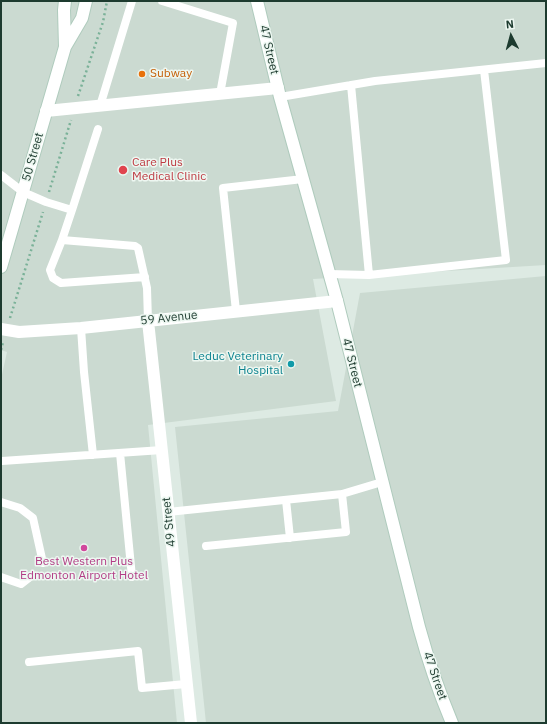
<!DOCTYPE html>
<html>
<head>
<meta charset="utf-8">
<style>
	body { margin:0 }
	#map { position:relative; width:547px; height:724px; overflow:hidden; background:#ddeae3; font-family:"IBM Plex Sans",sans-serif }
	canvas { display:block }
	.frame { position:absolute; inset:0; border:2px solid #1d3b2f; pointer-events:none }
	.north { position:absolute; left:491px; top:16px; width:40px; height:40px; -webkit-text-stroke:3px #edf7f1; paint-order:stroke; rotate:354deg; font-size:11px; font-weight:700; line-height:16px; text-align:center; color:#1d3b2f }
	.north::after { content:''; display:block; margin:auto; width:14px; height:18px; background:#1d3b2f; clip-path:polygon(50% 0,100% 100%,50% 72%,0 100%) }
</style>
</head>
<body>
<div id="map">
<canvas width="547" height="724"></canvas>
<div class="frame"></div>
<div class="north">N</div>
</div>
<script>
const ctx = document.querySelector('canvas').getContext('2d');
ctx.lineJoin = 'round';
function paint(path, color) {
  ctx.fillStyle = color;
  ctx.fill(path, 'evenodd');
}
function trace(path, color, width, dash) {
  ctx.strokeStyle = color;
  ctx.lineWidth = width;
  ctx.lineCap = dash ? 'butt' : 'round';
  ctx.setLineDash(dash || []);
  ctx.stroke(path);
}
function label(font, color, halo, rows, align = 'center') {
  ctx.font = font + ' "IBM Plex Sans",sans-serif';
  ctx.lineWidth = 3;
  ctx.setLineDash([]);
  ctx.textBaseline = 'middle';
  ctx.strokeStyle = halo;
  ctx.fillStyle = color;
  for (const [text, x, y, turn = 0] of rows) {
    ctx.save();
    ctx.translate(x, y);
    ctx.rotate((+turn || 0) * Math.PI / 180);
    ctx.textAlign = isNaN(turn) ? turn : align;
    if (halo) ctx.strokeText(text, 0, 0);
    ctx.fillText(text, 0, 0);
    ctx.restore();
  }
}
paint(new Path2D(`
	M1,1H546V265L313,279L336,401L148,425L177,723H1V379L7,352L1,350Z
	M546,276V723H206L175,427L338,411L360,293Z`), '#cbdad1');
const secondary = new Path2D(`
	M257,1L280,97L337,301L419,627C428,660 439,692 452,723
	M65,47L64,10L65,1
	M1,267L65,47L82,18L86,1`);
trace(secondary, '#afcbbd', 14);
trace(new Path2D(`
	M78,96L103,22L107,1
	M49,192L71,120
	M10,318L43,212
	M1,350L3,342`), '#7ab198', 2.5, [2, 3]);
trace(new Path2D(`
	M162,1L233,23L220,94
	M280,97L375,81L546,63
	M100,106L132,1
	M1,175L23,192L46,202L72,210L62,240L135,246L138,248L147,288L148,321
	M72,210L98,129
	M62,240L50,270L53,278L61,283L145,277
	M329,274L369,275L351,85
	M369,275L506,260L484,70
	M236,311L223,188L303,179
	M81,328L84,372L93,455
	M120,453L132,577
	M2,461L162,450
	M286,500L290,538
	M1,502L20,508L33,518L43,563
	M168,512L342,494L382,482
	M206,546L346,532L342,494
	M1,577L21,584L30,577
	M29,662L138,651L142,688L186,684`), '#fff', 8);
trace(new Path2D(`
	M46,111L278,88
	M148,321L191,723
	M1,329L19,332L81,328L337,301`), '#fff', 12);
trace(secondary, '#fff', 12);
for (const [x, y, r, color] of [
	[142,74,4,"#e8710a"],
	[123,170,5,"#e0444e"],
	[291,364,4,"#0f9aa8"],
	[84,548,4,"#d1479c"]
]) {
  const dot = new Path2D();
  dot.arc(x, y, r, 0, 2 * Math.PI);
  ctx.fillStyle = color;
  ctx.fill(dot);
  trace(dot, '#edf7f1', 1.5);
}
label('12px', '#1d3b2f', '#edf7f1', [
	["47 Street",269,50,77],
	["50 Street",33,157,-74],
	["59 Avenue",169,318,-6],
	["47 Street",352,363,76],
	["49 Street",169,522,-96],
	["47 Street",435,676,71]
]);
label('12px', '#c56008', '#edf7f1', [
	["Subway",150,74]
], 'left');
label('12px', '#be3a42', '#edf7f1', [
	["Care Plus",132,163],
	["Medical Clinic",132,177]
], 'left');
label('12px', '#0d838f', '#edf7f1', [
	["Leduc Veterinary",283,357],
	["Hospital",283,371]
], 'right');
label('12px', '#b23c85', '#edf7f1', [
	["Best Western Plus",84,562],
	["Edmonton Airport Hotel",84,576]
]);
</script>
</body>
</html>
